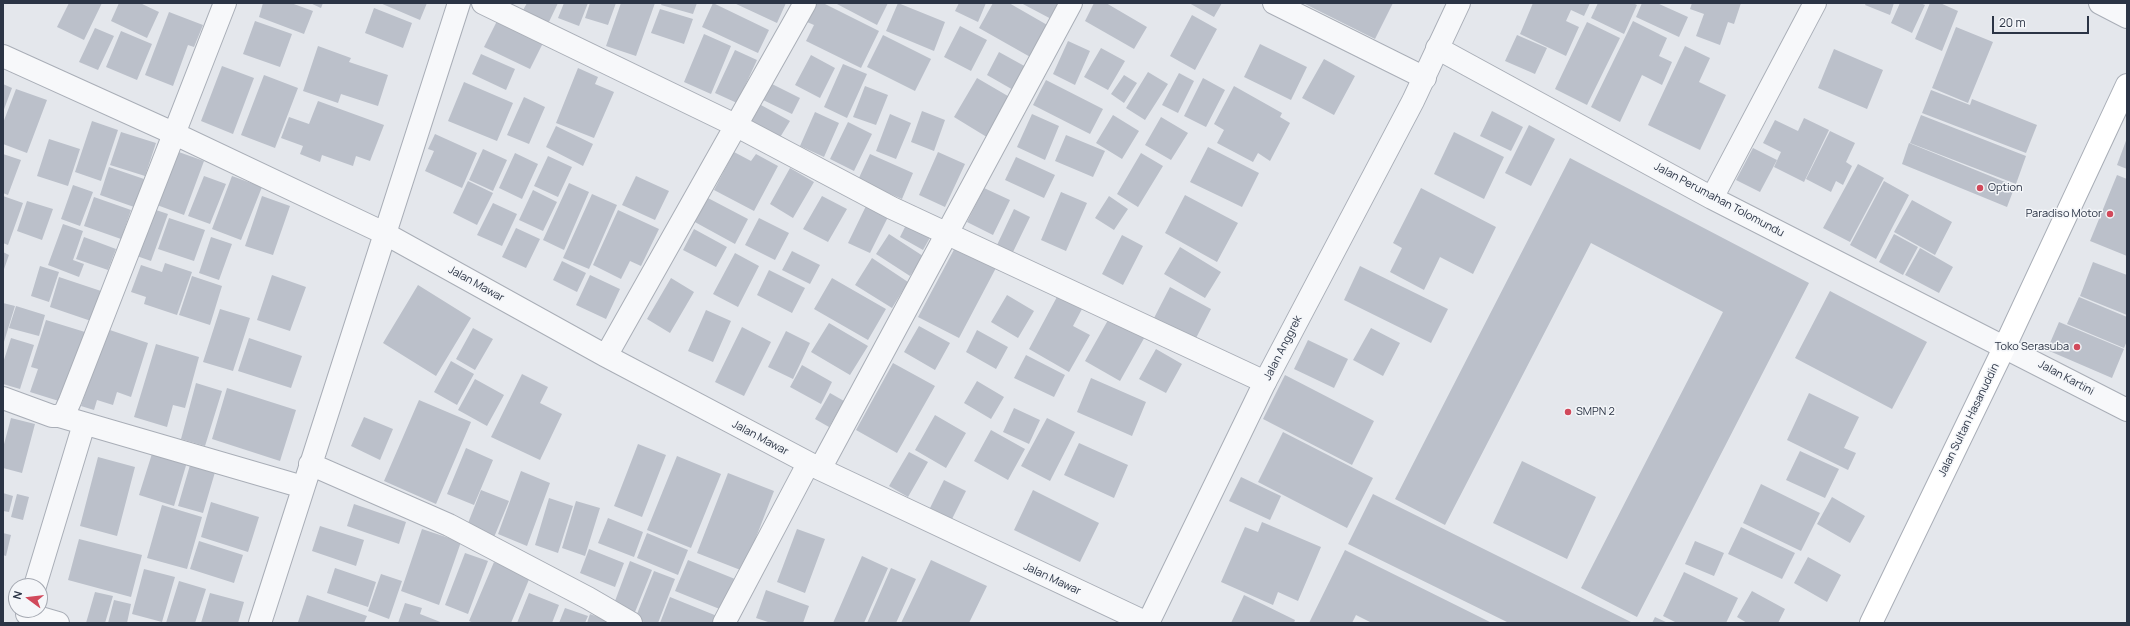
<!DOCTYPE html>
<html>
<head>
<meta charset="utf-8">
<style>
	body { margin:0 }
	#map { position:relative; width:2130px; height:626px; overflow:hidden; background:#e4e7ec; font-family:Manrope,sans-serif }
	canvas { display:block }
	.frame { position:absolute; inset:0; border:4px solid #2b3445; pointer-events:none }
	.north { position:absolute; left:8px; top:578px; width:40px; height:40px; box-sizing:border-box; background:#f4f6f9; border:1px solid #a4a8b1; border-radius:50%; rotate:285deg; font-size:11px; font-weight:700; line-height:16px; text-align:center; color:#2b3445 }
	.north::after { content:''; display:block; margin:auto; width:14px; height:18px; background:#d1495b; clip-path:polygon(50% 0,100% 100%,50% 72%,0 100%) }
	.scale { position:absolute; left:1992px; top:16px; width:97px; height:18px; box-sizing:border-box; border:2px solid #2b3445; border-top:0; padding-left:5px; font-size:12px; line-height:14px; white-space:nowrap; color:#2b3445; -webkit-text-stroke:3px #f4f6f9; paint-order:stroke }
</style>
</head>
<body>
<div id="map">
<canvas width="2130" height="626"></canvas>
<div class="frame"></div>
<div class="north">N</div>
<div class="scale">20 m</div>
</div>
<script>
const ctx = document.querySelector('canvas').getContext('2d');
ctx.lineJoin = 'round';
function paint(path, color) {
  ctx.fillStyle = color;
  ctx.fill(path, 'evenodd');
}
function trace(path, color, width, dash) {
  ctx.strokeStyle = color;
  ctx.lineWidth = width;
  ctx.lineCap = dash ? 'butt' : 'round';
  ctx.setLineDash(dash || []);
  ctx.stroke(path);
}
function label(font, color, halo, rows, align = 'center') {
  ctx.font = font + ' Manrope,sans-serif';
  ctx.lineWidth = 3;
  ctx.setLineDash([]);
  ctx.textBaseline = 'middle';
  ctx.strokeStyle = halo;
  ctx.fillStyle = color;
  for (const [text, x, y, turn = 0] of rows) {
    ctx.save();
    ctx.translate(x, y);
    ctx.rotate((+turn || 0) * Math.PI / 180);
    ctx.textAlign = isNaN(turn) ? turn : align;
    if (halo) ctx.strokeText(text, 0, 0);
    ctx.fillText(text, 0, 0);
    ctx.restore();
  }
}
paint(new Path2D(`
	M69,3H102L84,40L57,27Z
	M119,3H140L159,12L147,38L111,21Z
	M263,3H291L313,11L304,34L259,17Z
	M310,3H323L321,8Z
	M380,3H427L420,20Z
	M527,3H558L548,24L522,12Z
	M564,3H588L579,26L558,18Z
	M590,3H616L608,25L585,18Z
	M621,3H655L636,56L606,46Z
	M662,3H697L693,14L661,5Z
	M713,3L769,30L758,53L702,27Z
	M734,3H786L777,23Z
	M816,3H823L879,31L861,68L806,41L814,25L807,22Z
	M835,3H888L877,25Z
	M898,3L945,22L934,51L886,31Z
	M959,3H986L978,22L955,11Z
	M993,3H1009L1049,26L1032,58L979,28Z
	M1021,3H1064L1055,21Z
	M1094,3H1106L1147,27L1134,49L1085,21Z
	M1189,3H1222L1214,17Z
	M1303,3H1393L1375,39Z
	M1533,3H1590L1584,16L1571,10L1566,21L1579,27L1566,56L1520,34Z
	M1598,3H1633L1637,5L1624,34L1591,18Z
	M1642,3H1657L1688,17L1679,37L1636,17Z
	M1692,3H1741L1734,24L1728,22L1720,45L1696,36L1704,14L1690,9Z
	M1866,3H1894L1890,15L1865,5Z
	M1900,3H1920L1925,5L1912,33L1891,23Z
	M1930,3H1940L1958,11L1942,51L1915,39Z
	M374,8L412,23L403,48L365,33Z
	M660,9L693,19L684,44L651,33Z
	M169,12L203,25L194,47L188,45L173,86L145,75Z
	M1192,15L1217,29L1195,70L1170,56Z
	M498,19L544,41L530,69L484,47Z
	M255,21L292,34L280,67L243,54Z
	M1633,21L1667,38L1659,56L1672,62L1662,85L1642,75L1620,122L1591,107Z
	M1587,22L1620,38L1587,105L1555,89Z
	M960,26L987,40L971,71L944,57Z
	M1956,27L1993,42L1968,103L1932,88Z
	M95,28L114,36L98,70L79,62Z
	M121,31L152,44L137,80L106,67Z
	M704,34L731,46L711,94L684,82Z
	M883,35L931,59L915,91L867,67Z
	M1517,35L1547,48L1535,74L1505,61Z
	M1068,41L1090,51L1075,85L1053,74Z
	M1260,44L1307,67L1291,100L1244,77Z
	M318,46L351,58L349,62L388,75L378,106L341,94L338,103L303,91Z
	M1685,46L1710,58L1699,82L1726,95L1700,150L1648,125Z
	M1101,48L1125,61L1108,90L1084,77Z
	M1834,49L1883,70L1867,109L1818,88Z
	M735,50L757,60L737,103L715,93Z
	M999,52L1028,68L1015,91L987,75Z
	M481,54L515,69L506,90L472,74Z
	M811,55L835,68L820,98L795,85Z
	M1324,59L1355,76L1334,115L1302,98Z
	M843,64L867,74L847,118L824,107Z
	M222,66L254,78L233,134L201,121Z
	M578,68L598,77L595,84L614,92L594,138L556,123Z
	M1148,72L1168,84L1145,120L1126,108Z
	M1179,73L1194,81L1178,113L1162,105Z
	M264,75L298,88L275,148L241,135Z
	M1124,75L1137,83L1124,103L1111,94Z
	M977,78L1013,99L990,139L954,117Z
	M1203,78L1225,90L1206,127L1184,116Z
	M1046,80L1103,109L1090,134L1033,105Z
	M464,82L513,103L497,141L448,121Z
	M770,83L800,98L792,114L761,99Z
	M3,84L12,88L3,112Z
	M865,86L888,95L876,125L853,117Z
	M1234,86L1282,113L1280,117L1290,123L1270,161L1258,153L1253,162L1217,143L1224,130L1214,124Z
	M16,89L47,100L27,153L3,144V123Z
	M1931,90L1970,105L1972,99L2037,125L2026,153L1922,113Z
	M524,97L545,107L529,144L507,135Z
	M318,101L384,125L370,161L356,156L353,166L322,155L320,162L300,154L303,146L281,138L289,117L309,124Z
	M761,105L790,121L779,139L751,122Z
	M922,111L945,120L934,151L911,142Z
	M1492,111L1523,127L1511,151L1480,136Z
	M815,112L839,123L824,157L800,146Z
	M890,114L911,123L896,159L876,151Z
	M1032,114L1059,126L1045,160L1017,147Z
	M1113,115L1139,131L1122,159L1096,143Z
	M1921,115L2026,156L2016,184L1910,143Z
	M1161,117L1188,133L1171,160L1145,145Z
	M1804,118L1829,130L1804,182L1774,167L1781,152L1763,143L1775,120L1798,131Z
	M92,121L118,130L101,181L75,172Z
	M848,122L872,134L854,171L830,159Z
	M1529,125L1555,139L1531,186L1505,173Z
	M556,126L593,144L583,166L546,147Z
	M1830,131L1855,143L1846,162L1852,166L1843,185L1836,181L1831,192L1806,179Z
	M121,132L156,143L145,176L110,165Z
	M1454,132L1504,157L1484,199L1434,174Z
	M435,134L477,153L462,188L425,171L434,151L428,149Z
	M1066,135L1105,151L1093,177L1055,161Z
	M2127,138V169L2117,165Z
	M49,139L80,149L68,186L37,176Z
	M1909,143L2015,186L2007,207L1902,164Z
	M1208,147L1259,173L1242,207L1190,182Z
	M1753,148L1777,160L1760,192L1736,180Z
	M483,149L507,160L493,191L469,180Z
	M176,151L204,161L184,215L157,205Z
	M734,152L751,161L756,154L778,166L754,211L714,190Z
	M938,152L965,164L945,207L919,195Z
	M515,153L538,164L522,199L499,188Z
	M1141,153L1163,166L1138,207L1117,194Z
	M3,154L21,160L8,195L3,193Z
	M870,154L913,173L902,199L858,180Z
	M548,156L572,167L558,197L534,186Z
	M1016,157L1055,175L1044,198L1005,180Z
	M1570,158L1809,283L1637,617L1581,588L1723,312L1591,243L1445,525L1395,499Z
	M1858,164L1884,178L1850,242L1823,228Z
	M109,167L144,179L134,207L100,195Z
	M790,168L814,182L793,218L770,204Z
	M2117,175L2127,179V256L2090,241Z
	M204,176L226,184L210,224L188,216Z
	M232,176L262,187L241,240L212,229Z
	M636,176L669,191L655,220L622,205Z
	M468,181L493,193L477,225L453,213Z
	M1884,181L1909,195L1876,259L1850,245Z
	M569,183L589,192L564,250L543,240Z
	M73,185L93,192L80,226L61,219Z
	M984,188L1010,200L993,235L967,222Z
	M1421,188L1496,227L1473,274L1440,257L1424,290L1390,272L1402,248L1393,243Z
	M533,190L557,202L543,231L519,220Z
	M1061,192L1087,203L1066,251L1041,240Z
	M592,194L617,205L589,269L563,258Z
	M1185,195L1238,223L1217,262L1165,233Z
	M3,196L23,203L8,245L3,243Z
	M262,196L290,206L273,255L245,246Z
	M822,196L847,209L828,242L803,229Z
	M1109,196L1128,209L1114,230L1095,218Z
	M94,197L131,210L121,239L84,226Z
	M706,197L748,219L735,244L693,221Z
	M1912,200L1952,222L1935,255L1894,232Z
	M27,201L53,209L42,240L17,231Z
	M493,203L517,214L502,246L477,235Z
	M866,206L888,217L870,253L848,243Z
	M150,208L168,214L151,261L134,255Z
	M1014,209L1030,217L1013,252L997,245Z
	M618,210L659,229L641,266L630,261L621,279L593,265Z
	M169,218L205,230L194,261L158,249Z
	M759,218L789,233L775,260L745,245Z
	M908,221L932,234L923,250L900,237Z
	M63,224L83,231L73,260L84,264L79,277L48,265Z
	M516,228L540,239L526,268L502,257Z
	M694,229L727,247L716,267L683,250Z
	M889,234L923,256L910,276L876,254Z
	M1894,234L1918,247L1903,275L1879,262Z
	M1122,235L1143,246L1123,285L1102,274Z
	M84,237L116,249L108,270L76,259Z
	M211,237L232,244L219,280L199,273Z
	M957,244L997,266L959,338L918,317Z
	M1180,247L1221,272L1205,298L1164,274Z
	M1920,248L1953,267L1939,293L1905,275Z
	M792,251L820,265L810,284L782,270Z
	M3,252L9,255L3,272Z
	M735,253L759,266L738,307L713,294Z
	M872,258L908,282L892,308L855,285Z
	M562,261L586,273L577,292L553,280Z
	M2093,262L2127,275V315L2080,296Z
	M165,263L192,272L177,315L144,304L146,297L131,292L141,265L162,272Z
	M40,266L59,272L49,302L31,296Z
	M1360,266L1448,309L1431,343L1344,300Z
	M769,270L805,288L792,313L757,295Z
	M272,275L306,287L290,331L257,320Z
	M590,275L620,289L606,319L576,305Z
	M192,276L222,286L210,325L179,315Z
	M59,277L101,291L91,321L50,307Z
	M671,278L694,292L670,333L647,319Z
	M832,278L886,309L868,340L814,309Z
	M418,285L471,318L436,376L383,343Z
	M1170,287L1211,309L1195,340L1154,318Z
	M1830,291L1927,342L1892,409L1795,358Z
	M1007,295L1034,311L1018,338L991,322Z
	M1058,295L1082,309L1073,326L1090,335L1069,372L1029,349Z
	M2079,297L2127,317V341L2124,348L2067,324Z
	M3,303L15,306L3,345Z
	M16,306L45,315L39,336L9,328Z
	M220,309L250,318L233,371L203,362Z
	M706,310L731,321L713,362L688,351Z
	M1112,313L1147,333L1120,381L1085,361Z
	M46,320L85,332L62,402L30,392L38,369L31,367Z
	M2059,322L2124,349L2112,378L2047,350Z
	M829,323L868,346L850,375L811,352Z
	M919,326L950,343L935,370L904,352Z
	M742,327L771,342L744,396L715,382Z
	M473,328L493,339L475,370L456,359Z
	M1371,328L1400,343L1383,376L1353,360Z
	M107,329L148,343L131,397L117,392L113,405L97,400L94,410L81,406Z
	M977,330L1008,347L996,369L966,352Z
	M786,331L810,343L793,379L768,367Z
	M11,338L34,345L20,389L3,384V363Z
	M249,338L302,356L291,388L238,371Z
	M1308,340L1348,359L1334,388L1294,369Z
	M156,344L199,357L185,408L173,405L167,427L134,417Z
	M1156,349L1182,364L1166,393L1139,379Z
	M1026,355L1065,375L1054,397L1014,378Z
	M451,361L474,374L457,405L434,392Z
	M893,363L935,386L897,453L856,430Z
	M802,365L832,382L821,404L790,387Z
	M522,374L548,387L540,403L562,414L540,460L491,437Z
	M1285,375L1374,421L1352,465L1263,419Z
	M1091,378L1146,402L1132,436L1077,412Z
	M475,379L504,395L487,426L458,410Z
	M977,381L1004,397L991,419L964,403Z
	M196,383L222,391L205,446L181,439Z
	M227,388L296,410L280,461L212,439Z
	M830,393L844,401L829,427L815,419Z
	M1809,393L1859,417L1844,448L1856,453L1848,470L1787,440Z
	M419,400L471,422L436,504L384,481Z
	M1014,408L1040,420L1029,444L1003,432Z
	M935,415L966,433L946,468L915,450Z
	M364,417L393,429L380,460L351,446Z
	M11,418L35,424L22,473L3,468V448Z
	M1047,418L1075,432L1050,481L1021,466Z
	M991,430L1025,449L1008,480L974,461Z
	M1283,432L1373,478L1347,528L1258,482Z
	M156,441L190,452L174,506L139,495Z
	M1079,443L1128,465L1114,498L1064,475Z
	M638,444L666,455L642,517L614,506Z
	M466,448L493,460L474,505L447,494Z
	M1800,451L1839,469L1825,498L1786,480Z
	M909,452L928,462L908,497L889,486Z
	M193,455L218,462L203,513L178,506Z
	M677,456L721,474L691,548L647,530Z
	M98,457L135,467L117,536L80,526Z
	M1522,461L1596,497L1567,559L1493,523Z
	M521,471L550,483L527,546L498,534Z
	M728,473L774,491L743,571L697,553Z
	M1241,477L1281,496L1270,520L1229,501Z
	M944,480L966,491L952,519L930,508Z
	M1761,484L1820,513L1801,551L1743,523Z
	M481,490L509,501L490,547L463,536Z
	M1033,490L1099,523L1080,562L1014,530Z
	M3,493L13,496L9,512L3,511Z
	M17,494L29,497L23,520L11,517Z
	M1373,494L1633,623H1509L1348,544Z
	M1832,497L1865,516L1850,543L1817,524Z
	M549,498L573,506L558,553L535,545Z
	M576,501L600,508L585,556L562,548Z
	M211,502L259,517L248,552L201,537Z
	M354,504L406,522L399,544L347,526Z
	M162,505L202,517L187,569L147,558Z
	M608,518L643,532L634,557L598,543Z
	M1262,522L1321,547L1298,601L1278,592L1273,605L1221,582L1245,527L1258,532Z
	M320,526L364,540L356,566L312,551Z
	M1741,527L1795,553L1782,579L1728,554Z
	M422,529L461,542L439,605L401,591Z
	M797,529L825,539L805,593L777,582Z
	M3,533L11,535L6,556L3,555Z
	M647,533L688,550L678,575L637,558Z
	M79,539L142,555L131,597L68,580Z
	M199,541L243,555L234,583L190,569Z
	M1695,541L1724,553L1714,576L1685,564Z
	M589,549L624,563L615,587L580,573Z
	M1345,550L1492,623H1372L1356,615L1352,623H1309Z
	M465,553L488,561L468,614L445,605Z
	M862,556L888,568L864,623H833Z
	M1808,557L1841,575L1827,602L1794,583Z
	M688,560L735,579L722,610L675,591Z
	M931,560L987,586L969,623H901Z
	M630,561L652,570L633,617L612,609Z
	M494,562L530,577L511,623H474L469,621Z
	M335,568L376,582L368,607L327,593Z
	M891,568L916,579L896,623H867Z
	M144,569L175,577L162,622L132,614Z
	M654,571L675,579L658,623H647L635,619Z
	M1684,572L1738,598L1726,623H1677L1663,616Z
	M381,574L402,581L389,619L368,611Z
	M179,581L206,589L195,623H166Z
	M766,590L809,606L803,623H771L756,618Z
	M1752,591L1785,609L1778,623H1747L1737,617Z
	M95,592L113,596L105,623H86Z
	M210,593L244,602L238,623H201Z
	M529,593L559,605L552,623H517Z
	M307,595L367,616L364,623L298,622Z
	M1244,595L1295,620L1294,623H1231Z
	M670,597L717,616L714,623H660Z
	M114,600L131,604L127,623H108Z
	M405,603L422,608L420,614L443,623H398Z
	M565,608L588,616L585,623H559Z
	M590,614L614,623H587Z
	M1655,617L1668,623H1652Z`), '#bbc0ca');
const minor = new Path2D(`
	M483,3L737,126L892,208L1265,382
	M1274,3L1425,78
	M2100,3L2127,17
	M1437,48L1712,198L2127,410
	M3,56L173,133L384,233L606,356L820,469L1147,623
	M1712,198L1815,3
	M606,356L805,3
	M3,398L52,416H59L303,487
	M59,416L65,412L70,401L225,3
	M310,464L449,525L588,598L631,623
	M820,469L1071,3
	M35,586L84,424
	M28,610L27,614L58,623
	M260,623L459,3
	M724,623L808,464`);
const tertiary = new Path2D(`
	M1148,623L1265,382L1413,101L1459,3`);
const secondary = new Path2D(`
	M1871,623L2005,346L2127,85`);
trace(minor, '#a9aeb7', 24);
trace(tertiary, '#a9aeb7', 24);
trace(secondary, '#a9aeb7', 24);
trace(minor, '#f7f8fa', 22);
trace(tertiary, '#f7f8fa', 22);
trace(secondary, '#fff', 22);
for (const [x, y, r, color] of [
	[1980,188,4,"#d1495b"],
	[2110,214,4,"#d1495b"],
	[2077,347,4,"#d1495b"],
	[1568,412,4,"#d1495b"]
]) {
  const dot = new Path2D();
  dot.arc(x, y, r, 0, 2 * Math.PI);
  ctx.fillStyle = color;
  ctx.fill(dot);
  trace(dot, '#f4f6f9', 1.5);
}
label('11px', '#2b3445', '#f4f6f9', [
	["Option",1988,188],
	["Paradiso Motor",2102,214,"right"],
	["Toko Serasuba",2069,347,"right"],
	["SMPN 2",1576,412]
], 'left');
label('11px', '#2b3445', '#f4f6f9', [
	["Jalan Perumahan Tolomundu",1719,200,28],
	["Jalan Mawar",476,284,29],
	["Jalan Anggrek",1283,348,-63],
	["Jalan Kartini",2066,378,28],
	["Jalan Sultan Hasanuddin",1969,420,-64],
	["Jalan Mawar",760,438,28],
	["Jalan Mawar",1052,579,25]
]);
</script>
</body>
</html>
